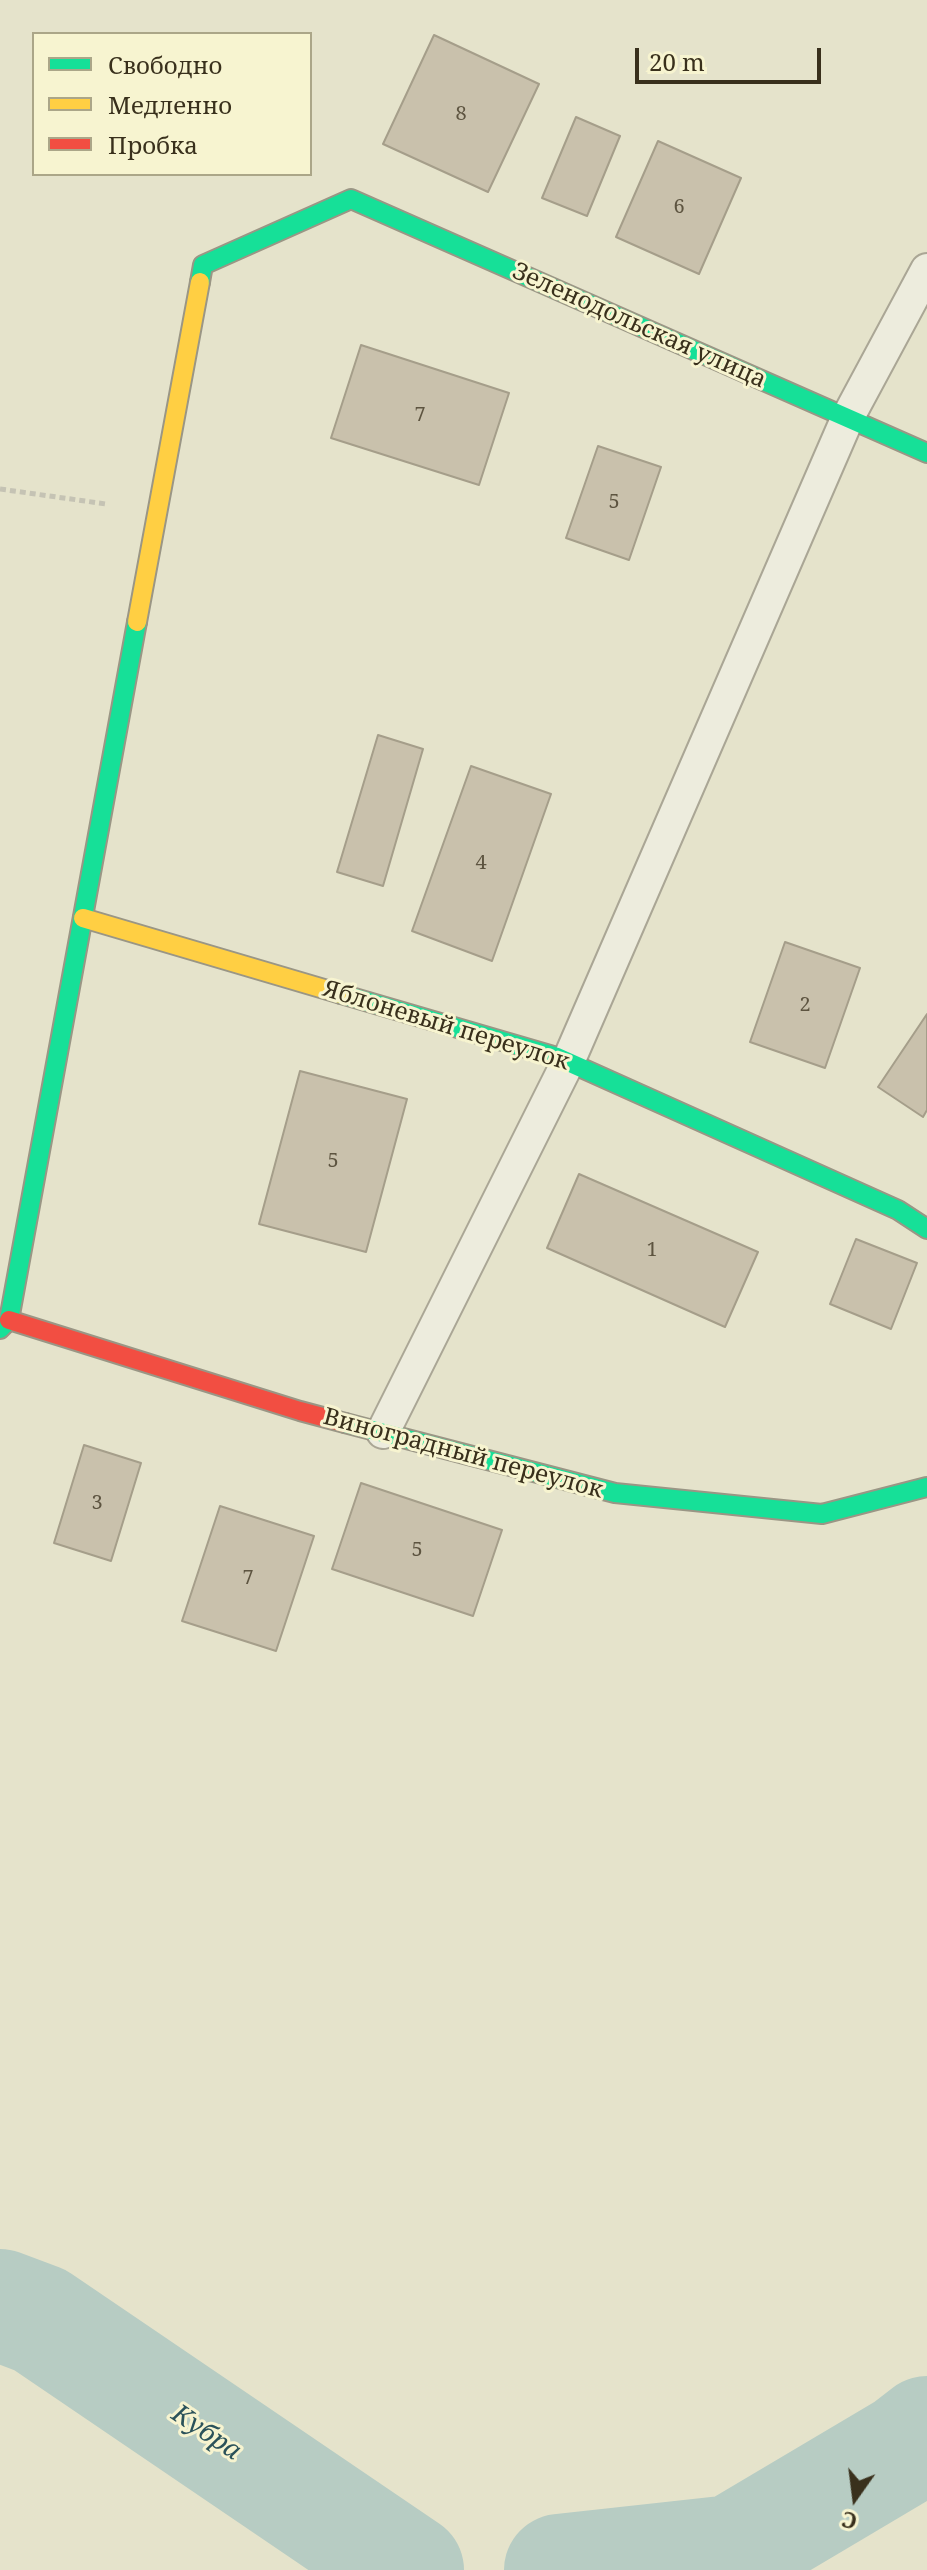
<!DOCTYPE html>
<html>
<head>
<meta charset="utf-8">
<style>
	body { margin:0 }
	#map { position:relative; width:927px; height:2570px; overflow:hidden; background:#e5e3cb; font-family:"Noto Serif",serif }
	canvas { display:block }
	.legend { position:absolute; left:32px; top:32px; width:280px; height:144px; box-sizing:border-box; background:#f7f4d0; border:2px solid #aba688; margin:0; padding:10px 14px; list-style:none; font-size:24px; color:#39301c }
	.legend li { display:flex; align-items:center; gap:16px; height:40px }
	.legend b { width:40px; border:2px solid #aba688 }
	.north { position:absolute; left:815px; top:2458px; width:80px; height:80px; -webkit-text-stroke:6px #f7f4d0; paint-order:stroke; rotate:194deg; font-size:22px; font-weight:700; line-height:32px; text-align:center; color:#39301c }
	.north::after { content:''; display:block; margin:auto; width:28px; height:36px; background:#39301c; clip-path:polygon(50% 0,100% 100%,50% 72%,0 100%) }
	.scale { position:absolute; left:635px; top:48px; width:186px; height:36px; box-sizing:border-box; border:4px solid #39301c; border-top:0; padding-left:10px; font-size:24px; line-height:28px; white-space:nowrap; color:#39301c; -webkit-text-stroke:6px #f7f4d0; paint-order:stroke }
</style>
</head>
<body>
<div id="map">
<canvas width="927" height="2570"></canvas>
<ul class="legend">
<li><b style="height:10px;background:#16e098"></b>Свободно</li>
<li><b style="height:10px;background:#ffcf43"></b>Медленно</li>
<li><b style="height:10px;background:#f24e42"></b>Пробка</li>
</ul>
<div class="north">С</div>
<div class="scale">20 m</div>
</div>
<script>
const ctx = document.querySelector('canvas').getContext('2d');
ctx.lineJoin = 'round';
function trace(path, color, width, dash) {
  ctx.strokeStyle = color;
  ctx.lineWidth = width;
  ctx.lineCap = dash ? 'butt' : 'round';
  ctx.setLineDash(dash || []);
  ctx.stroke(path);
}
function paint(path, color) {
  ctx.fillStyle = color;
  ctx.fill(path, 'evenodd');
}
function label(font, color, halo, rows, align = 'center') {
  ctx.font = font + ' "Noto Serif",serif';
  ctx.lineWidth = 6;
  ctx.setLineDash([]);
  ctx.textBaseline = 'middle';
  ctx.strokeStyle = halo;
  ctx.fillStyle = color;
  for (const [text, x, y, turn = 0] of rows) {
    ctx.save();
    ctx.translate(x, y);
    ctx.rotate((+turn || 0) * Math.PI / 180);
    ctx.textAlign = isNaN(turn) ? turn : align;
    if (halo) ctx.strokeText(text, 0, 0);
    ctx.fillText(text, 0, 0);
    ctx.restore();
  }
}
trace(new Path2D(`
	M0,2305L40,2320L408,2570
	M560,2570L733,2551L905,2449L927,2432`), '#b7ccc3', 112);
const building = new Path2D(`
	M434,35L539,84L488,192L383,144Z
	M576,117L620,136L587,216L542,198Z
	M658,141L741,178L699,274L616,237Z
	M361,345L509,393L479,485L331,438Z
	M598,446L661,467L629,560L566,538Z
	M378,735L423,749L383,886L337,872Z
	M471,766L551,794L492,961L412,931Z
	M785,942L860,968L825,1068L750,1042Z
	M927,1014V1110L923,1117L878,1087Z
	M300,1071L407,1099L366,1252L259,1224Z
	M579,1174L758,1252L725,1327L547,1248Z
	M856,1239L917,1263L891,1329L830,1304Z
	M84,1445L141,1463L111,1561L54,1543Z
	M361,1483L502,1530L473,1616L332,1569Z
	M220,1506L314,1536L276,1651L182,1621Z`);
paint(building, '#c9c1ac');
trace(building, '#a59e8a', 2);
const lane = new Path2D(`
	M383,1432L568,1062L848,417L927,270`);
const fast = new Path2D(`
	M200,282L203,265L351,199L927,453
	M341,994L557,1057L898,1210L927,1229
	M0,1329L9,1320L137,622
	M345,1423L615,1493L822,1514L927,1487`);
const slow = new Path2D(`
	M137,622L200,282
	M83,918L341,994`);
const jam = new Path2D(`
	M9,1320L300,1411L345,1423`);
trace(lane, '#aaa695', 36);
trace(fast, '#9a9685', 22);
trace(slow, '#9a9685', 22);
trace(jam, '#9a9685', 22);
trace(new Path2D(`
	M0,489L106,504`), '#c5c3b4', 5, [6, 4]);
trace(lane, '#edecdd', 32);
trace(fast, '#16e098', 18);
trace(slow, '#ffcf43', 18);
trace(jam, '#f24e42', 18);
label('20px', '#5d5440', null, [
	["8",461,114],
	["6",679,207],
	["7",420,415],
	["5",614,502],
	["4",481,863],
	["2",805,1005],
	["5",333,1161],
	["1",652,1250],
	["3",97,1503],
	["5",417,1550],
	["7",248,1578]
]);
label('24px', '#39301c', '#f7f4d0', [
	["Зеленодольская улица",639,326,24],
	["Яблоневый переулок",446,1026,17],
	["Виноградный переулок",463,1454,15]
]);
label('italic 26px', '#2b525a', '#f7f4d0', [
	["Кубра",206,2433,34]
]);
</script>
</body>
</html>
